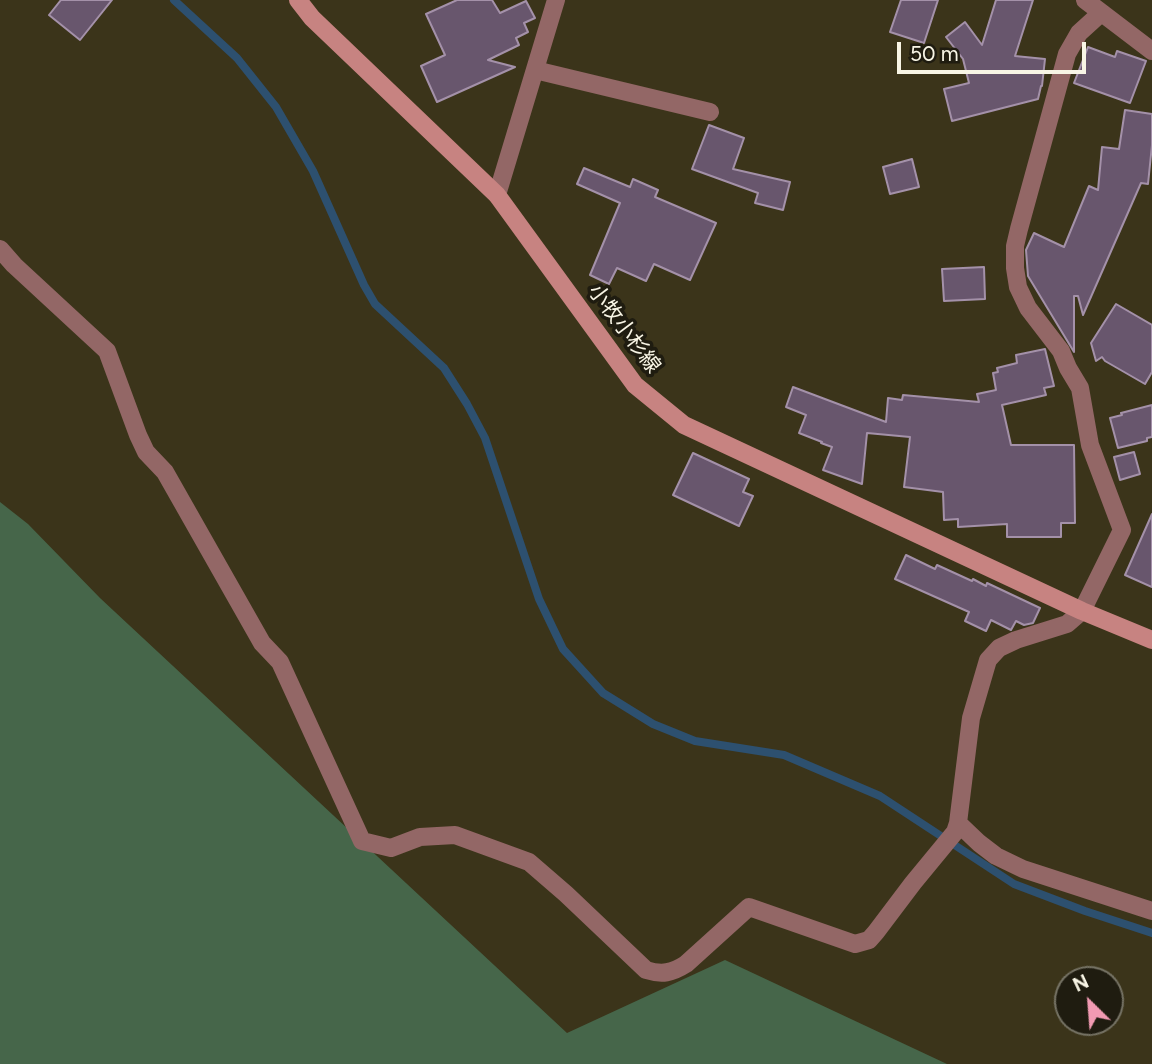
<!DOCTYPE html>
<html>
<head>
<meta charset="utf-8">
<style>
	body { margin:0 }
	#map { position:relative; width:1152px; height:1064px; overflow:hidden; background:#3b341a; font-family:Figtree,sans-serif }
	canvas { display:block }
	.north { position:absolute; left:1054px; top:966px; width:70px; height:70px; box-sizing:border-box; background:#1f1c10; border:2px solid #767365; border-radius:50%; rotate:335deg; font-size:19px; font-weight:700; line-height:28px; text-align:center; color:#f8f5e5 }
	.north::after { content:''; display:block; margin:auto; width:24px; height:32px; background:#f19ab2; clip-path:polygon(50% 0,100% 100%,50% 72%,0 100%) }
	.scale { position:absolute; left:897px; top:42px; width:189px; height:32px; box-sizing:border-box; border:4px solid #f8f5e5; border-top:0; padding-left:9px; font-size:21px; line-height:24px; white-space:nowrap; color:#f8f5e5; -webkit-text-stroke:5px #1f1c10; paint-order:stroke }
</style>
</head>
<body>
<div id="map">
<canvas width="1152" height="1064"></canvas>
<div class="north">N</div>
<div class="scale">50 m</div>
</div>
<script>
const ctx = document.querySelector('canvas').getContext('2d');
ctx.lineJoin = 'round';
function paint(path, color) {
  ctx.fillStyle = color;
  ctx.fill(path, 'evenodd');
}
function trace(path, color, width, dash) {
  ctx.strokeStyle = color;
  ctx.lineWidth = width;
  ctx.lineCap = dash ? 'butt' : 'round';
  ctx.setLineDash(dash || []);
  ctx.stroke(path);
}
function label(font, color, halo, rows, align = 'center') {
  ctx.font = font + ' Figtree,"Noto Sans JP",sans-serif';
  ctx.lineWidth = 7;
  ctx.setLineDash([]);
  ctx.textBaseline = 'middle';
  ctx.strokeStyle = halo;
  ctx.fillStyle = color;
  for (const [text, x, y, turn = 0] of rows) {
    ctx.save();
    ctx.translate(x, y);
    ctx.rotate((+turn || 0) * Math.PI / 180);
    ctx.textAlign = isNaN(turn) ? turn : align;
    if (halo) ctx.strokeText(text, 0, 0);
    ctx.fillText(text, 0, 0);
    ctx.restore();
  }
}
paint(new Path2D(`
	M0,502L28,524L100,598L567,1033L725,960L947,1064H0Z`), '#46664a');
trace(new Path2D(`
	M174,0L237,58L276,107L313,171L364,285L375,304L444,368L467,404L485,438L539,599L563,649L603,693L653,724L695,741L784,755L880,796L1014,884L1085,911L1152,933`), '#2d506f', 8);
const building = new Path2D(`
	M61,0H112L80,40L49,15Z
	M457,0H492L500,13L526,1L535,18L524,23L528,32L516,38L519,45L488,60L515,67L437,102L421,66L445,55L426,14Z
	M901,0H938L924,43L890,32Z
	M996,0H1033L1015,56L1045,59L1042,86H1041L1038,99L952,121L944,89L969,83L963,59L946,37L965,22L982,45Z
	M1088,47L1115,57L1117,51L1146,61L1130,103L1074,83Z
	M1125,110L1152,114V145L1148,184L1141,183L1083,315L1078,296H1074V352L1028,276L1026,250L1034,233L1064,247L1089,186L1098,190L1102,147L1119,149Z
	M709,125L744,138L733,169L790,182L783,210L755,203L758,193L692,169Z
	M912,159L919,187L890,194L883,167Z
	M584,168L630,187L633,179L658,190L655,197L716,223L690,280L654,264L646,281L617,268L609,284L590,275L620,203L577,184Z
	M984,267L985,299L944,301L942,269Z
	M1116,304L1152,325V372L1145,384L1105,361L1102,357L1096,361L1091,343Z
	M1045,349L1054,386L1044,388L1046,395L1002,405L1011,445H1074L1075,523H1061V537H1007V524L958,527V519L944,520L943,492L904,487L910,437L867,433L862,484L823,470L832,447L821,443L822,442L799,433L806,415L786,407L793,387L886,422L888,398L902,400L903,395L979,402L977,394L996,390L993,373L998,372L997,368L1017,363L1016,355Z
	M1152,405V437L1147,438V441L1118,448L1110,418L1122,415L1121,413Z
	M1134,452L1140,474L1120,480L1114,457Z
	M693,453L749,479L743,492L753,496L739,526L673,495Z
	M1152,514V587L1125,575Z
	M906,555L935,569L937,565L972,581L973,579L986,586L987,583L1040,608L1033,623L1024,625L1016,621L1011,630L991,620L986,631L965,621L969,612L895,579Z`);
paint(building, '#68566d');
trace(building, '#a491a9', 2);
trace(new Path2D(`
	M1085,0L1152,51
	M535,70L710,112
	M497,195L556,0
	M0,249L14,265L107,351L138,435L146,452L165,472L262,643L280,662L362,841L391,848L420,837L455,835L529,862L566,894L646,970C662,975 672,973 686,964L749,907L855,944L869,940L876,932L913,883L955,832L958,823L971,718L988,660L999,648L1016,640L1067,624L1082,611L1122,530L1090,445L1080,388L1068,368L1061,351L1028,308L1018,287L1015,268V246L1019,229L1067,54L1079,33L1101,13
	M958,823L979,843L996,856L1023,869L1152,911`), '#936766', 18);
trace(new Path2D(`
	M298,0L312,18L497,195L635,385L684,425L1082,611L1152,640`), '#c78381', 18);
label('21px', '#f8f5e5', '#1f1c10', [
	["小牧小杉線",624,329,53]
]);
</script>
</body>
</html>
